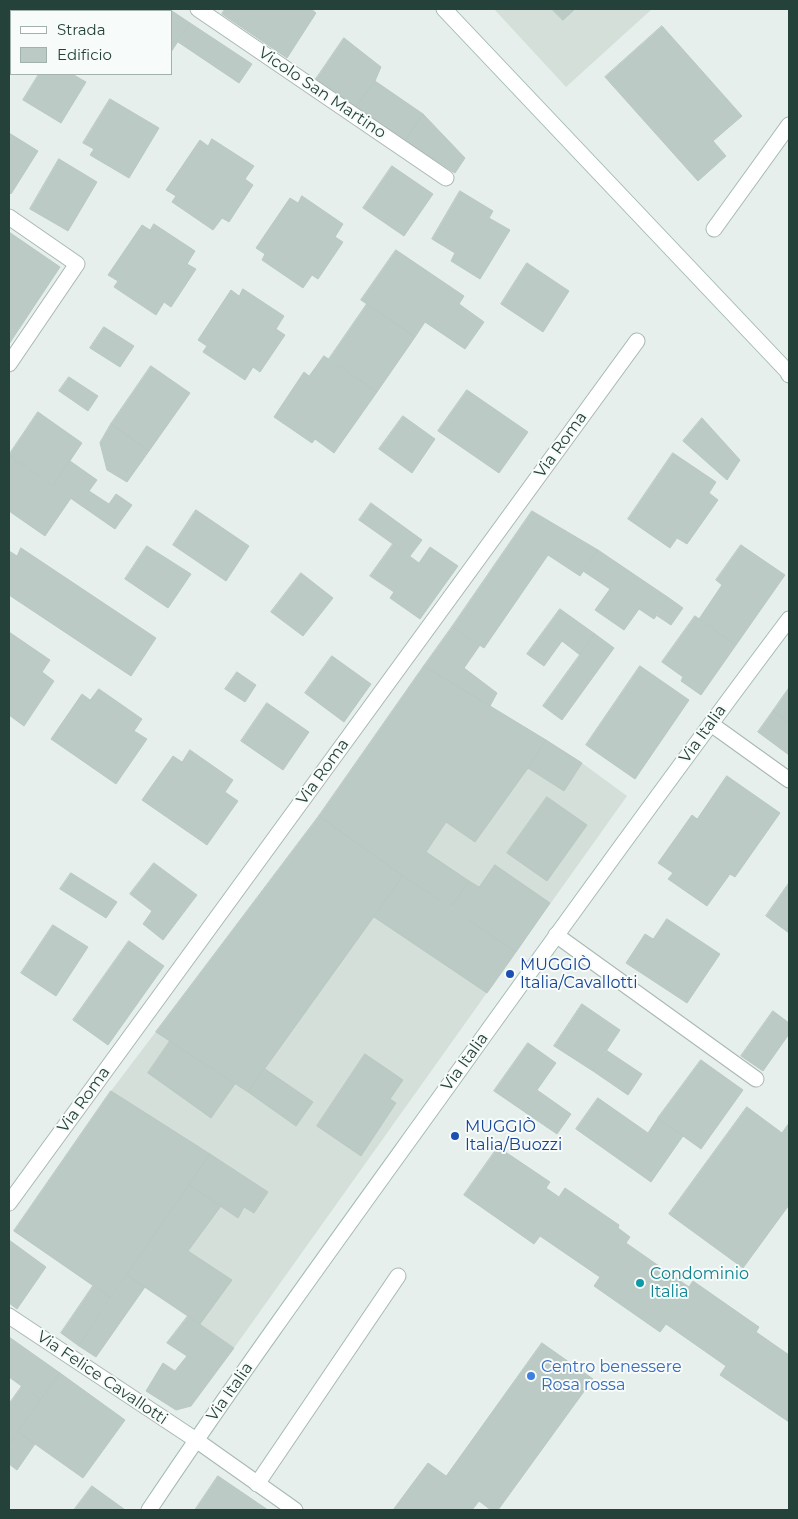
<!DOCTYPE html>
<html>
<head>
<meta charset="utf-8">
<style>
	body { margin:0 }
	#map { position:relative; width:798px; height:1519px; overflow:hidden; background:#e6efeb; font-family:Montserrat,sans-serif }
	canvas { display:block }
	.frame { position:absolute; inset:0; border:10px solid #24423a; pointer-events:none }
	.legend { position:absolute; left:10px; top:10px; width:162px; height:65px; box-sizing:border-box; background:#f7fbf9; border:1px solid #a3b1ad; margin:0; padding:6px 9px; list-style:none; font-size:15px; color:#24423a }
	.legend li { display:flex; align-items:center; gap:10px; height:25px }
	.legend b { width:25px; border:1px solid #a3b1ad }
</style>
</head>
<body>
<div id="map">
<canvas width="798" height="1519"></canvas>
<div class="frame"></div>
<ul class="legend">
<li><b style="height:6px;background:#fff"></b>Strada</li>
<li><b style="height:14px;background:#bbcac4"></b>Edificio</li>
</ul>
</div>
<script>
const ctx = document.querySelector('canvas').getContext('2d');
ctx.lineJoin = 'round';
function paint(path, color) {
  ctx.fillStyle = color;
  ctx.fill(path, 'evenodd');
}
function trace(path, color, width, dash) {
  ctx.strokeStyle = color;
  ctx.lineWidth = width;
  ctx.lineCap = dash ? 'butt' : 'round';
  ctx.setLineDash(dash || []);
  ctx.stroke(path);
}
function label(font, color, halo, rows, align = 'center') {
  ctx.font = font + ' Montserrat,sans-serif';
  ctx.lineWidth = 4;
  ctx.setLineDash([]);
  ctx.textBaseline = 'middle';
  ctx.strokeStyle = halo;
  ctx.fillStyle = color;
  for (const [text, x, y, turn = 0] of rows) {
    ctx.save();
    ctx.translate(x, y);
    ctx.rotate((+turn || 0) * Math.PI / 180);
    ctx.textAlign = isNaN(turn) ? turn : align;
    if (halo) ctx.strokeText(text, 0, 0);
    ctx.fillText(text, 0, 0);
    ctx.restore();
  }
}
paint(new Path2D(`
	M494,9H652L566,87Z
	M424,666L546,740L582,763L627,796L234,1348L127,1276L111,1298L14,1231L111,1091L319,816Z`), '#d4dfda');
const building = new Path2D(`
	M88,9H169L190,23L171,52V11H91Z
	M225,9H311L316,13L287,58L222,14Z
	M552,9H575L563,20Z
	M190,23L252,64L239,83L178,42Z
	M662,26L742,116L713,141L726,156L698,181L605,77Z
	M344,38L381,67L375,81L356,107L316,79Z
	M39,74H72L86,82L61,123L23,100Z
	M375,81L423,114L405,141L356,107Z
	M110,99L159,128L129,178L90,155L94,149L83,143Z
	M423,114L465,158L455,173L405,141Z
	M9,133L38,151L11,194L9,192Z
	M212,139L254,166L245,179L253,185L229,222L222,218L213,230L172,202L176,196L166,190L200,140L208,146Z
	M59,159L97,182L68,231L30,209Z
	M392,166L433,194L404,236L363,208Z
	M460,191L493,211L489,218L510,230L480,279L451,261L455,253L432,239Z
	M302,196L343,224L335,237L343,242L318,279L312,275L303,288L262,260L265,254L256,248L290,198L298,203Z
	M154,224L195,251L187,264L196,269L171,307L164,302L156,315L114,287L118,281L108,275L142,225L150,230Z
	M9,232L60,267L9,344Z
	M396,250L464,296L459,304L484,322L465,349L425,322L415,337L361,300Z
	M527,263L569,291L543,332L501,304Z
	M243,289L284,316L276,329L285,335L260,372L253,367L245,380L203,352L207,346L198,340L231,290L239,296Z
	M367,304L415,337L377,392L329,359Z
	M104,327L134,346L120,367L90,348Z
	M324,356L377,392L334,453L315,439L312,443L274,417L304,372L309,376Z
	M151,366L190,393L149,451L111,424Z
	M69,377L98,396L88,411L59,391Z
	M467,390L528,432L499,473L438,431Z
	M38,412L82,443L53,486L9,455Z
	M403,416L435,439L412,473L379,449Z
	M702,418L740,460L727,480L683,441Z
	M111,424L149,451L127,482L107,470L100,443Z
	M673,453L716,482L709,493L718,500L687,544L677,538L670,548L628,519Z
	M9,455L71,498L45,536L9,511Z
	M70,461L97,480L89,491L109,504L116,494L132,505L115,529L53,486Z
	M371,503L422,540L410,556L359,520Z
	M196,510L249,546L226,581L173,545Z
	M532,511L598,550L580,576L548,555L484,648L452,627Z
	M393,544L419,563L430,547L458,566L420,619L390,598L394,592L370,576Z
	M741,545L785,575L736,645L699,619L722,585L716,580Z
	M147,546L191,574L168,608L125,579Z
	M21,548L156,638L131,676L9,595V551L17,556Z
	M598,550L669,598L654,619L639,609L624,630L595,610L610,589L583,571Z
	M301,573L333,598L303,636L271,612Z
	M669,598L683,608L671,625L656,615Z
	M560,609L595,634L580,655L562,641L544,666L527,654Z
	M695,616L736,645L701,695L681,681L683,677L662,662Z
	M452,627L480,645L464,668L497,693L490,706L424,666Z
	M9,632L50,660L42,672L54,681L24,726L9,715Z
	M595,634L614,648L562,720L543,706Z
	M332,656L371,684L344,722L305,693Z
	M424,666L546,740L528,768L475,842L446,822L426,852L469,881L451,907L403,876L319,816Z
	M640,666L689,700L635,779L586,745Z
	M237,672L256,685L245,702L225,689Z
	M789,688V723L773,711Z
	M99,689L142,719L134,731L147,739L116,784L51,739L82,694L90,700Z
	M267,703L309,732L283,770L241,741Z
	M773,711L789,723V755L758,732Z
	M546,740L582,763L564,791L528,768Z
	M190,750L233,780L225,792L238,801L207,845L142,800L173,756L182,762Z
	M727,776L780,813L735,877L730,874L707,906L668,879L673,873L658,863L692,815L697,819Z
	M547,797L587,825L547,881L507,853Z
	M319,816L403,876L248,1092L156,1032Z
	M154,863L197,895L163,940L143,924L152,911L130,894Z
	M495,865L550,903L516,952L451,907L469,881L479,887Z
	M71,873L117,902L106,918L60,889Z
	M403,876L516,952L487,993L374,917Z
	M789,883V933L766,916Z
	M667,919L720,954L687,1003L626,963L645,934L653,939Z
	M53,925L88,947L56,996L21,973Z
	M129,941L164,966L108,1045L73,1020Z
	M582,1004L620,1030L593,1071L554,1046Z
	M773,1011L789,1023V1034L763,1071L741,1056Z
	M170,1041L235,1084L211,1118L148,1073Z
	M528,1043L556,1063L537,1090L571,1114L557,1134L494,1091Z
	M606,1050L642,1074L628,1095L593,1071Z
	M365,1054L403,1080L390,1099L396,1103L361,1156L317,1126Z
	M701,1060L743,1090L701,1149L658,1118Z
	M265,1069L313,1102L296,1126L248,1092Z
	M111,1091L210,1154L111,1298L14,1231Z
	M598,1098L648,1133L658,1118L683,1136L651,1182L576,1129Z
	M747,1107L782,1133L789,1123V1205L743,1268L669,1214Z
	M498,1147L550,1182L546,1188L559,1197L565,1188L619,1225L618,1228L630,1237L626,1243L689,1287L693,1281L759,1327L756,1332L789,1355V1422L720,1375L726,1366L666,1324L660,1332L594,1286L600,1277L540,1236L534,1244L464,1195Z
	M210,1154L268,1192L254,1213L244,1207L238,1218L189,1185Z
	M189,1185L221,1206L188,1251L232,1280L200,1324L127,1275Z
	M9,1240L46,1267L17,1309L9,1303Z
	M127,1275L145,1287L96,1357L79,1346Z
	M93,1286L111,1298L79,1346L61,1333Z
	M188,1316L234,1348L191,1406L176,1410L146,1391L163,1363L175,1371L187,1356L167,1343Z
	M9,1337L60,1373L41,1400L9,1377Z
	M542,1343L593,1379L498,1510H491L479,1501L472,1510H393L428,1463L446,1476Z
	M60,1373L125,1420L83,1478L18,1432Z
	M22,1386L41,1400L9,1445V1404Z
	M18,1432L35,1444L17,1470L9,1464V1445Z
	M218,1476L268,1510H195Z
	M92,1486L124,1509L123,1510H74Z`);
paint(building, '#bbcac4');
trace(building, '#b8c9c2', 1);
const lane = new Path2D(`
	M556,935L756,1079
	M257,1484L398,1276`);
const street = new Path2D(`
	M198,9L446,178
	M39,11L41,9
	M9,60L11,56
	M9,217L77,264L9,364
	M714,229L789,125
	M711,724L789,780
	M9,1203L637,341
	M9,1316L196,1440L295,1510`);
const secondary = new Path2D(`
	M444,9L787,371L789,375
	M149,1510C246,1365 349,1224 451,1082C562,927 674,772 789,619`);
trace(lane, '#a8b8b2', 17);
trace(street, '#a8b8b2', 17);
trace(secondary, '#a4bbb3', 17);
trace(lane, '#fff', 15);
trace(street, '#fff', 15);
trace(secondary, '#fff', 15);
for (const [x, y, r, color] of [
	[510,974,5,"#1a4fb4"],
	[455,1136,5,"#1a4fb4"],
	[640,1283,5,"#0f9aa8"],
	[531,1376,5,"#3f7fe0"]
]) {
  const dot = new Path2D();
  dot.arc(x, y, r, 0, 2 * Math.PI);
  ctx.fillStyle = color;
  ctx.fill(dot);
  trace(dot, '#f7fbf9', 2);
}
label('16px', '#24423a', '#f7fbf9', [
	["Vicolo San Martino",322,93,34],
	["Via Roma",561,445,-54],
	["Via Italia",703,734,-54],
	["Via Roma",323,772,-54],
	["Via Italia",465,1062,-54],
	["Via Roma",84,1100,-54],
	["Via Felice Cavallotti",102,1378,34],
	["Via Italia",230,1392,-55]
]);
label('16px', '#164399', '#f7fbf9', [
	["MUGGIÒ",520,965],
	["Italia/Cavallotti",520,983],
	["MUGGIÒ",465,1127],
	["Italia/Buozzi",465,1145]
], 'left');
label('16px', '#0d838f', '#f7fbf9', [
	["Condominio",650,1274],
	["Italia",650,1292]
], 'left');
label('16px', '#366cbe', '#f7fbf9', [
	["Centro benessere",541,1367],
	["Rosa rossa",541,1385]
], 'left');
</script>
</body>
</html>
